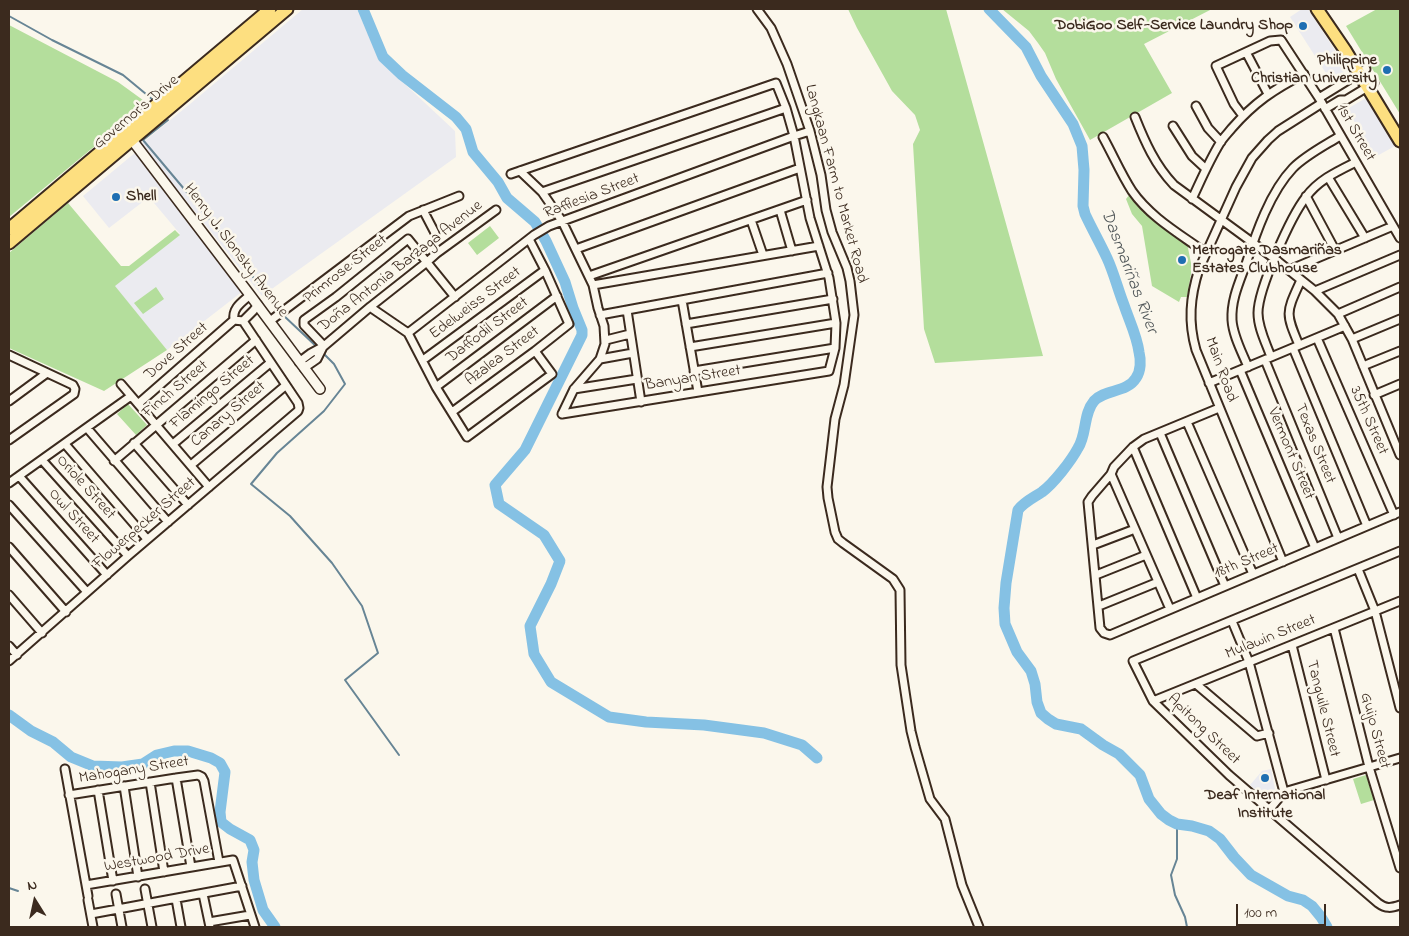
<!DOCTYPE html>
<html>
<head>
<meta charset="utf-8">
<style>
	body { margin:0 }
	#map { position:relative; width:1409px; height:936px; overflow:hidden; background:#fbf7ec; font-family:"Indie Flower",sans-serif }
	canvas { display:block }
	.frame { position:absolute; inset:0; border:10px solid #3b2a1e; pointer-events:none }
	.north { position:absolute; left:10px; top:876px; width:50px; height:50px; -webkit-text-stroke:4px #fbf7ec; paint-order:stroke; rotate:350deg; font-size:14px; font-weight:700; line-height:20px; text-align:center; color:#3b2a1e }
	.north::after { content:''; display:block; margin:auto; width:18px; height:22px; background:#3b2a1e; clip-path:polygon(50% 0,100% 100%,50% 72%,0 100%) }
	.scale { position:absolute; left:1236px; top:904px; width:90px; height:22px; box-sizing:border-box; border:2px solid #3b2a1e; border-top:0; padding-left:6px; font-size:15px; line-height:18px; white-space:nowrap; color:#3b2a1e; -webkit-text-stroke:4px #fbf7ec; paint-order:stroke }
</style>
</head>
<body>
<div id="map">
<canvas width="1409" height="936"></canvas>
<div class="frame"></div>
<div class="north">N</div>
<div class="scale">100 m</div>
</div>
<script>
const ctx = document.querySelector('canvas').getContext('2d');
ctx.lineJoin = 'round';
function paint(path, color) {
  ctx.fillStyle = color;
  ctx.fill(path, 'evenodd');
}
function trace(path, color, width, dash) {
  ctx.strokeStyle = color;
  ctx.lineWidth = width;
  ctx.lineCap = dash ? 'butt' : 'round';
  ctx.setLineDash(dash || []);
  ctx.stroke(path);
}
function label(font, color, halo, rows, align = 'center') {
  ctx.font = font + ' "Indie Flower",sans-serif';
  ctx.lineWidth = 5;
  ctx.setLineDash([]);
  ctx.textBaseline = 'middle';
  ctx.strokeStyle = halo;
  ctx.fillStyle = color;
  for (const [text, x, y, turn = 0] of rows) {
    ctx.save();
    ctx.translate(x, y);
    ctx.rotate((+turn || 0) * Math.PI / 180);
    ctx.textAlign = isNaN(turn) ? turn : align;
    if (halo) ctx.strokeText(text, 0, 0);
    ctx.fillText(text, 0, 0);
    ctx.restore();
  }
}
paint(new Path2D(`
	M303,9H357L379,60L455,131L456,157L262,296L141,144L190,104Z
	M1302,9H1308L1348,70L1331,81L1290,17Z
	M1366,98L1395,146L1375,157L1347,109Z
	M136,152L243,291L167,350L114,286L180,234L149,197L109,228L83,196Z
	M1271,769L1275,789L1266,799L1250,785L1262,771Z`), '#ebebf0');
paint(new Path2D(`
	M848,9H946L1043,356L935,363L924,329L913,144L920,130L915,115L892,91L857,28Z
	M1002,9H1212L1144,44L1172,93L1090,140L1056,79L1045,53L1038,43L1029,31Z
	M1377,9H1400V114L1346,26Z
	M9,25L118,82L147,103L9,217Z
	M1130,194L1158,223L1187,243L1192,268L1187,297H1181L1179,302L1152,286L1142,226L1132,214L1126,199Z
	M68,203L121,266H129L175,230L180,235L115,286L167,350L104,391L9,348V253Z
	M490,226L499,238L477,255L468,243Z
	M156,287L164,299L143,314L134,303Z
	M128,404L147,425L136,435L117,414Z
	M1366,775L1374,800L1361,804L1353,779Z`), '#b4de9c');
trace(new Path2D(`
	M9,16L52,40L123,75L152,99
	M168,120L143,140L216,227L279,312
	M283,315L318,348
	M323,353L334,364L345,384L324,411L277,453L251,484L290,516L332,563L362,606L378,653L345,680L399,755
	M1177,824V859L1171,875L1175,895L1185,917L1187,927
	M9,888L18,891`), '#678595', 2);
trace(new Path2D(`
	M363,9L383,57L402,75L456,117L466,129L473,152L498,182L507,198L535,222L546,241L565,282L573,308L582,330V335L525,450L495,485L499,504L544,535L560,561L551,584L530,626L534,654L551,682L609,717L646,722L704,725L764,733L802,745L817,758
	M989,9L1026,47L1041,76L1073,124L1082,146L1084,170L1083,206L1085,214C1092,229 1100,243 1107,258C1114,273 1118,290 1124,305C1129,320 1137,336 1139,352C1141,360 1141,371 1136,378C1127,393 1105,389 1094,401C1083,414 1087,434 1078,448C1071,461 1054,483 1042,492C1033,498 1024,502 1018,510L1006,583L1004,608L1005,624L1017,652L1031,671L1035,684L1037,702L1041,713L1048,719L1056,724L1081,729L1103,745L1119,754L1140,775L1149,799L1161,814L1169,820L1177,824L1192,826L1209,831L1220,839L1234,857L1251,875L1288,896L1303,900L1312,906L1321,917L1327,927
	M9,715L31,731L53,742L71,757L93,766L122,767L143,764L157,755L174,751H188L211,758L220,763L225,772L220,812L221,822L230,829L250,840L254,850L252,862L254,880L263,910L275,927`), '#85c1e4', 11);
const minor = new Path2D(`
	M757,9L771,28L787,64L810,131L821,175L826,210L832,232L847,268L850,281L854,315L844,385L835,419L827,487L828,498L835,532L838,539L843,543L893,579L900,590L901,665L911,731L915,747L930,799L945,819L962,885L979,927
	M1246,52L1268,94
	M1319,98L1366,69
	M1196,106L1208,128L1221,142
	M1325,109L1340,100H1346L1374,83
	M1243,116L1234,104L1216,66L1270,41L1281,40L1319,98L1400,238
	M1135,117C1145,142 1155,165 1174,185L1275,259L1315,291L1338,314L1352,339L1400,455
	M1173,126L1192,156L1206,169
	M1103,137C1113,155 1121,174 1132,191C1151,218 1180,234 1206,253
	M520,171L542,192L562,221L593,285L598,308L604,326L605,344L600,359L574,389L562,414
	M511,174L776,83L786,108L794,136L810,218L829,278L836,323L835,348L829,371L562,414
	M1328,177L1365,238
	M542,192L786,108
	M1306,196L1335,250
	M1192,199C1201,180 1209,161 1220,143C1223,138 1228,133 1232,128C1254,103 1274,89 1304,74
	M423,210L435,233
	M780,210L792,251
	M751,220L763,255
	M576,249L800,168
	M1289,270L1393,226
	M589,276L807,200
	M593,285L819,246
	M1315,291L1400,255
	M682,300L698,392
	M370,307L408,333L436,387L467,437L552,374L535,351
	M627,310L641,402
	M1338,314L1400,287
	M600,315L828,273
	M234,320C232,308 242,302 250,295
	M270,321L409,216L459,196
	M686,324L833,299
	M408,333L534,235L549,226L794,136L810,131
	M1317,338L1394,515
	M1352,339L1400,319
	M606,340L630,334
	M1299,345C1285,312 1286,313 1301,280
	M324,346L304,325V320L336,297L408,239L455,297
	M690,347L836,323
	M1293,348L1367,526
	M9,355L73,385L75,389L74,394L9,440
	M1271,357C1266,343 1258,328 1258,313C1258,289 1291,216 1306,197C1318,180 1338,171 1356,162
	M600,359L633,353
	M423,360L545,270
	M1265,360L1338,538
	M299,362L311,353L324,346L370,307L427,262L437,253L496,210
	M1363,366L1400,351
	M1248,367C1242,352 1233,336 1232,320C1231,300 1239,283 1246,264C1256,233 1270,192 1293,168C1306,155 1324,146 1340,136
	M304,368L317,359L323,347
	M1240,370L1315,548
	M694,371L835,348
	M1209,383L1345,326
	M121,384L209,487
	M436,387L557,296
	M574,389L637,379
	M1374,395L1400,384
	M9,401L47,373
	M138,404L234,320L243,321L253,311L258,305
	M1219,408L1144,439L1133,447L1114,467L1111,474L1092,496L1088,502L1100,628L1104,633L1110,635L1400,512
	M452,412L535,351L569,324L545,270L529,239
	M1187,422L1253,574
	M87,428L168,522
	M1160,433L1225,586
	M134,443L188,505
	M65,444L147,539
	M173,444L270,363
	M1133,447L1197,598
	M42,460L128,556
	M114,461L256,340
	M191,465L285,386
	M1111,474L1170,609
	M19,476L107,575
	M9,483L131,396
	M9,505L87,592
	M1093,545L1135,529
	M9,547L66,612
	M1400,551L1133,661L1153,701L1229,775L1378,903C1386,909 1391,908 1400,905
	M1283,562L1196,350C1188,322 1190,297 1199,269L1236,187L1252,158L1268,140L1278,131L1322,103
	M1358,569L1375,611L1400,708
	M1096,575L1146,555
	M9,595L42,633
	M1099,606L1158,582
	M1232,621L1249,662L1284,792
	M1334,628L1369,767L1400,868
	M1292,645L1326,780
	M9,646L17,655
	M9,661L128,556L298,411L299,408L298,403L243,321
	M1196,684L1257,736L1269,733
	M1153,701L1400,601
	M65,769L88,896
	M176,778L191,867
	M150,782L164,872
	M124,786L138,877
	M98,790L113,881
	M69,795L176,778L198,775L202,777L204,781L219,862
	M1269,810L1284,792L1400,758
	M86,885L233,860L255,927
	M145,889L152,927
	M116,894L122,927
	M203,894L210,927
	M176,899L181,927
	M88,900L93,927
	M91,914L242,886
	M209,922L250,915`);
const tertiary = new Path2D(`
	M129,136L250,295L320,389`);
const primary = new Path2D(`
	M1317,9L1345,50L1400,141
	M9,229L270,9
	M9,243L287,9`);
trace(minor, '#3b2a1e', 11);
trace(tertiary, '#3b2a1e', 12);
trace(primary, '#3b2a1e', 15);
trace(minor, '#fbf7ec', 7);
trace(tertiary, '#fbf7ec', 9);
trace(primary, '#fddf80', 11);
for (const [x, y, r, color] of [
	[1303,26,5,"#1f6fb2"],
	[1387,70,5,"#1f6fb2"],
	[116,197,5,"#1f6fb2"],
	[1182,260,5,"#1f6fb2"],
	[1265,778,5,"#1f6fb2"]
]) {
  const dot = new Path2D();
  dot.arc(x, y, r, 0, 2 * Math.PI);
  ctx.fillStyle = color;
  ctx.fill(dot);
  trace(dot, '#fbf7ec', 2);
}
label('bold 16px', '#3b2a1e', '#fbf7ec', [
	["DobiGoo Self-Service Laundry Shop",1293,26],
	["Philippine",1377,61],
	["Christian University",1377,79],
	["Shell",126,197,"left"],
	["Metrogate Dasmariñas",1192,251,"left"],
	["Estates Clubhouse",1192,269,"left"],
	["Deaf International",1265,796,"center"],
	["Institute",1265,814,"center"]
], 'right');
label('16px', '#3b2a1e', '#fbf7ec', [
	["Governor's Drive",137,113,-40],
	["1st Street",1355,133,60],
	["Langkaan Farm to Market Road",835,184,75],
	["Rafflesia Street",592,197,-21],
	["Henry J. Slonsky Avenue",235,251,53],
	["Doña Antonia Barzaga Avenue",401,267,-38],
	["Primrose Street",346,270,-38],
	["Edelweiss Street",476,304,-37],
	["Daffodil Street",488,331,-37],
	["Dove Street",177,352,-41],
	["Azalea Street",503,357,-37],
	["Main Road",1220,370,70],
	["Banyan Street",693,379,-9],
	["Finch Street",176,390,-40],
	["Flamingo Street",213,393,-40],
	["Canary Street",229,415,-40],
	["35th Street",1368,421,66],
	["Texas Street",1314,444,68],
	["Vermont Street",1290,454,67],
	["Oriole Street",85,488,48],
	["Owl Street",73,517,48],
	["Flowerpecker Street",145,524,-41],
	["18th Street",1247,562,-23],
	["Mulawin Street",1271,638,-22],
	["Tanguile Street",1322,709,76],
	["Apitong Street",1203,730,44],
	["Guijo Street",1374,731,75],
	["Mahogany Street",134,771,-9],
	["Westwood Drive",157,859,-10]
]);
label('italic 18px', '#515759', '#fbf7ec', [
	["Dasmariñas River",1128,272,69]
]);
</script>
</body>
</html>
